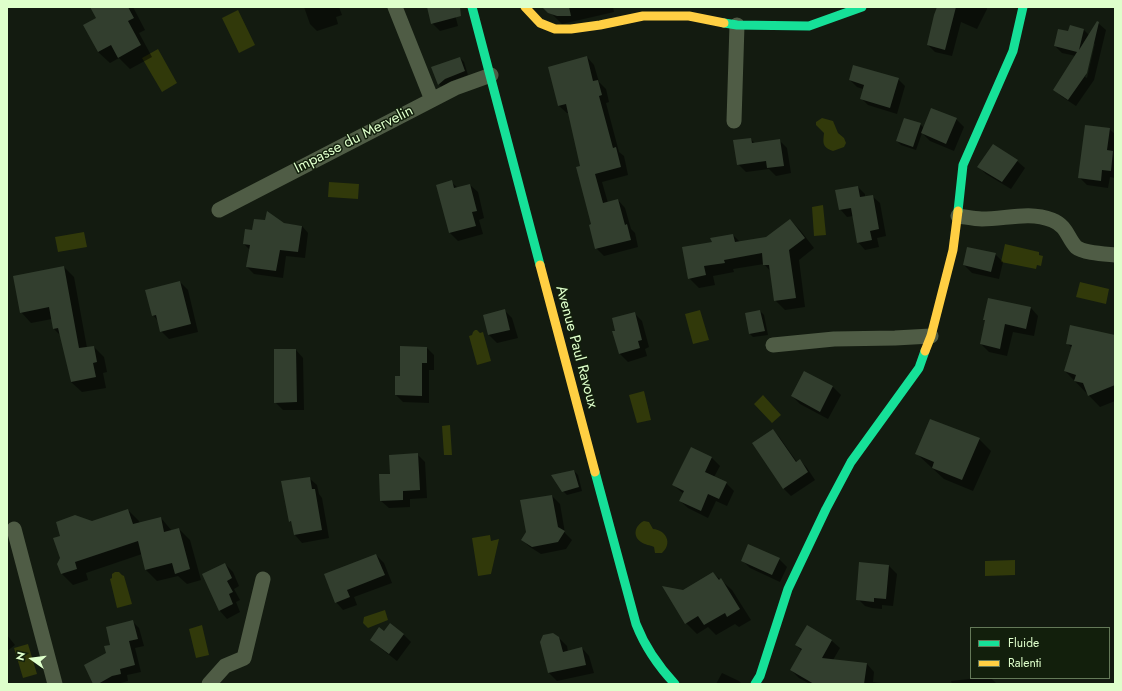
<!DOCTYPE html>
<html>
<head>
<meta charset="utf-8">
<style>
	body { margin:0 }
	#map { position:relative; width:1122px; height:691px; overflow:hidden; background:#131b10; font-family:Jost,sans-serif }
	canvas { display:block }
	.frame { position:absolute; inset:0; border:8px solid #deffcb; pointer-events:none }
	.legend { position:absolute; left:970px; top:627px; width:140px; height:52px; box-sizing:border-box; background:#121f0c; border:1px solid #647958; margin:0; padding:5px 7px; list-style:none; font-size:12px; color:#deffcb }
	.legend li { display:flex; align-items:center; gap:8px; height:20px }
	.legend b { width:20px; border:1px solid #647958 }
	.north { position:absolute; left:12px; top:639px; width:40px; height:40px; -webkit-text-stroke:3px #121f0c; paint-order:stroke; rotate:284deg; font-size:11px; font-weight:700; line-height:16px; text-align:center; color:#deffcb }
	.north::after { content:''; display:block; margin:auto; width:14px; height:18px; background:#deffcb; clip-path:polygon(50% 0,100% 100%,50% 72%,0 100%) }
</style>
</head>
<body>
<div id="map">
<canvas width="1122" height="691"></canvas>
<div class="frame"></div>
<ul class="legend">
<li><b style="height:5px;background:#16e098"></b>Fluide</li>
<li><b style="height:5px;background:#ffcf43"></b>Ralenti</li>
</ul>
<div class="north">N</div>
</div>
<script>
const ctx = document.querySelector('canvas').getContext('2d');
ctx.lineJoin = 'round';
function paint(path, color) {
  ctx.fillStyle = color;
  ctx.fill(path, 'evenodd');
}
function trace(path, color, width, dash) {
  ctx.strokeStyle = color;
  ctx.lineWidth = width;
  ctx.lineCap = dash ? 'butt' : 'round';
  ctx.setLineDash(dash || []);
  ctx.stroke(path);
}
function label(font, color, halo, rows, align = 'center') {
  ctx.font = font + ' Jost,sans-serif';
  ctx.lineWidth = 3;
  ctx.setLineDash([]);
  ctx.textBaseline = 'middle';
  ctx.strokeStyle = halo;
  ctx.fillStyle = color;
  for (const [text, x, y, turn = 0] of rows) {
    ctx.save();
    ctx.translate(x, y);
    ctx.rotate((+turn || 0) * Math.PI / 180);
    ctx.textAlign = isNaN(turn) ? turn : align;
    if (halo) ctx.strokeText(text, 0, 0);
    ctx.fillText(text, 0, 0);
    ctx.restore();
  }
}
paint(new Path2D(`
	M238,10L255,45L239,53L222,18Z
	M158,49L177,83L162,92L142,58Z
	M822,118L833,121L838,133L844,138L846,143L844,147L833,151C822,147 823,143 824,133L816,125V122Z
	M329,182L359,184L358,199L328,197Z
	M823,205L826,235L814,236L812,207Z
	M84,232L87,247L58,252L55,237Z
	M1005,244L1039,252V255L1043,256L1041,266L1037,265L1036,269L1001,262Z
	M1080,282L1109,289L1106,304L1076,297Z
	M700,310L709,340L693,344L685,314Z
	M475,330H477L480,333L483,332L491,361L477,365L469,336L472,335L473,332Z
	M644,391L651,420L637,423L629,395Z
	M763,395L781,415L772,423L754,404Z
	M450,425L452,455H444L442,426Z
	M644,521L649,522L653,529C666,530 673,543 662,553H655L654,547C650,545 645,545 641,542C632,536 635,525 644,521Z
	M490,535L491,541L499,539L491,574L478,576L472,538Z
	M1015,560V575L985,576V561Z
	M115,572H119L122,575L124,576L132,604L117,608L110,579L112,578V574Z
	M385,610L388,620L368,628L363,623L364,617Z
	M202,625L209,655L196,658L189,629Z
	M28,644L37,674L23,678L14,648Z`), '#31390a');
paint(new Path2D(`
	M91,7H133L145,30L139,33L152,57L130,69L119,58L110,63L98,52L97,19Z
	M304,7H339L342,15L336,17L338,24L317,31L310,24Z
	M428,7H453L458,26L440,31L432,23Z
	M549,7H613L614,12L562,24L551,13Z
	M939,7H987V9L977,29L961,22L952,56L935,52L928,45Z
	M1098,23L1106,30L1094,80L1076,106L1061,96L1054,89L1076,56L1062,53L1055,46L1068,32L1083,29L1089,35ZM1095,43L1087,78L1085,77L1092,46Z
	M587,57L594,65L599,82L606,89L609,102L606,103L619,152L624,156L628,175L602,182L608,203L618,200L625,208L631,229L635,233L638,247L604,256L596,248L581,167L569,113H567L559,106Z
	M460,58L464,62L468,75L449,82L442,88L439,84Z
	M898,79L905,86L897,114L868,105L861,98L863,89L857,87L850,80Z
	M956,119L964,127L954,151L930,141L922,133L916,150L901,145L897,141L920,124L924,128Z
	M1109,129L1115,134V178L1110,177L1108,188L1087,185L1080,178Z
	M750,139L756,144L779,140L787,148L791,173L776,176L769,169L746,172L738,164Z
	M1017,161L1025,168L1011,189L986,174L979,167Z
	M451,182L458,188L470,185L478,192L484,218L479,220L483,234L458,241L450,233L437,185Z
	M858,187L865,194V197L872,196L880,203L886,236L877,238L879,247L865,250L858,242L853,216L847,217L840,209Z
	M790,220L800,230L814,248L799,260L805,307L785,310L775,300L771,272L764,264L733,269L734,272L713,276L715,285L699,288L689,278L713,242L733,235L740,242L766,238Z
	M266,221L302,226L308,233L305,258L286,256L283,278L254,274L247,267L250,250L244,244L253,231Z
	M995,254L1003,262L999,279L972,273L964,265Z
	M64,267L74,277L87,348L94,347L104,357L107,372L103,373L106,388L82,392L71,382L61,336L54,329L52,319L31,323L21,312Z
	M180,282L188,290L198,332L169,339L161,331L158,321L153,315Z
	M1031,308L1038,316L1034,336L1013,332L1007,356L989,352L981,344L986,321L984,319Z
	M504,310L512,318L518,338L497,343L489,335Z
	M760,311L764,315L768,335L753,337L750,334Z
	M634,313L642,321L649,347L645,349L647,356L628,362L620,354L614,332L617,331Z
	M1115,338V401L1100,407L1065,371L1072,348L1067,343Z
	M427,348L434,355V370H429V403L403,402L396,395V377H401Z
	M296,350L303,358L304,410H283L275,402Z
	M804,373L833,387L841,395L828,419L800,404L792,396Z
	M773,430L780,438L797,462L800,460L807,468L815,480L791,496L783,488Z
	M979,439L991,451L973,491L944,479L917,454Z
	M691,448L712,458L720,466L714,477L726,483L734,491L727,506L716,501L708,518L688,508L680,501L684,494L673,485Z
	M417,454L425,462L427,498L410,499V507L389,508L381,501L391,474Z
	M574,471L578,475L582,491L567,495L563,491Z
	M309,478L317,485L319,494L322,498L329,538L302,543L295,535L293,524L290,521Z
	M552,496L560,504L565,533L572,540L566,549L541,554L530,547L522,540Z
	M128,510L139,521L140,524L161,518L172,531L179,529L190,540L201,580L187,584L178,576L157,581L146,570L142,554L86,573L88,580L73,585L62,574L92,522Z
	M376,555L384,563L392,583L354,597L357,605L343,610L336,602Z
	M779,559L787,567L780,582L750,568L742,560Z
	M225,564L233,572L239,586L234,589L240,600L236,602L240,612L227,619L220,611L203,575Z
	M889,566L897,574L893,606L882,605V609L872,608L865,606L857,598Z
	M713,573L732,590L751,620L739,627L735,624L716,635L708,627L697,634L686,623L683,591Z
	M132,621L139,628L144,646L135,648L141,672L127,675L128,681L117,684H94L111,645Z
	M807,626L832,641L840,648L833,660L867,664L874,672L873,682L888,684H810L799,678L791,670L802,651L796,645Z
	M403,634L411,642L397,661L379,647L371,640Z
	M7,635L15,645L7,651Z
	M559,638L567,646L568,652L582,648L589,656L594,673L557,681L549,673L541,642Z
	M722,673L739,681L742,684H716Z
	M978,678H991L997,684H952L951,681Z`), '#0007');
paint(new Path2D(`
	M90,7H128L134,18L128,21L141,45L118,58L111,45L98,52L83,25L96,18Z
	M427,7H460L461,16L431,24Z
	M542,7H569L571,16H557L548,13Z
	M937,7H956L945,50L927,45L934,15Z
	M1097,21L1099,22L1087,73L1068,100L1053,90L1077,52L1054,46L1058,29L1068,31L1070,25L1084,29L1079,50Z
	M587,56L593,81L598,80L602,95L599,96L613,148L616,147L621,167L595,174L603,203L618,199L625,225L627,224L631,240L595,249L589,225L591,224L576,167L580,166L566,104L558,106L548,67Z
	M460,57L465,71L445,79L438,85L431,67Z
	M853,65L899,78L890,108L860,99L864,85L849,80Z
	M931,108L957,118L946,144L921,133Z
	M904,118L921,123L913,147L896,141Z
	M1085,125L1110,128L1107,150L1113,151L1111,171L1102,170L1101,181L1078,178Z
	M751,138L752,143L780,139L784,166L767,168L766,161L737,165L733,140Z
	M993,144L1018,160L1002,182L977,167Z
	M452,180L454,188L470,184L477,211L472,212L476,226L449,233L436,185Z
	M858,186L860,197L873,195L879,229L870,231L872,240L857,243L851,208L839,210L835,190Z
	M267,211L284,223L302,226L298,252L280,250L276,271L246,267L250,245L243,244L245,229L252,230L254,219L265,220Z
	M790,219L805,238L789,250L796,298L774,301L769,265H763L762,253L724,260L725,263L704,266L706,275L688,279L682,247L712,242L710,238L733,234L735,242L766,237Z
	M967,247L996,253L991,272L963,265Z
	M64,266L79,348L94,346L97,362L93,363L96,377L71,382L58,328L53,329L49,307L20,313L13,276Z
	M180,281L191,324L160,332L156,315L152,316L145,290Z
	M988,298L1031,307L1026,329L1005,324L1000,349L980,344L985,320H983Z
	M505,309L510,330L488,335L483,315Z
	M760,310L765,331L749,334L745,313Z
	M635,312L642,340L638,341L640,348L619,354L612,331H615L612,318Z
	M1070,325L1115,335V385L1088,396L1083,383L1074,381L1076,375L1064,371L1072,345L1066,344Z
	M400,346L427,347V363H422V396L395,395V376H400Z
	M274,349H296L297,402L274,403Z
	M804,371L833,386L820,412L791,396Z
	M930,419L980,438L962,480L932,468L934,462L915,454Z
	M773,429L796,462L800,459L808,472L783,489L752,443Z
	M691,447L712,457L705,472L727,482L719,499L708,494L701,511L679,501L684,491L672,485Z
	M418,453L420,490L403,491V500L380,501L379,474H390L389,455Z
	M574,470L579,487L562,492L551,475Z
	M310,477L312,489H315L322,530L294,535L291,521L289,522L281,481Z
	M552,495L558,527L565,531L558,542L532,547L521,540L526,532L520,500Z
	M128,509L133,524L161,517L164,532L179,528L190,569L175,574L172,563L145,570L138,541L75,562L77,569L61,574L57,564L60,558L53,538L60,536L56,522L75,515L92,521Z
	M748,544L780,558L772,575L741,561Z
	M376,554L385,575L347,590L350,597L335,603L324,574Z
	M859,562L889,565L886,599L874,598V602L856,600Z
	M225,563L232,578L227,581L233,592L229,594L233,604L219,611L202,574Z
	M713,572L719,580L721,578L740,609L727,617L725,613L704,625L698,616L685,624L662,586L683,590Z
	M133,620L138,639L129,641L135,665L120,669L121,674L112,676L98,684H93L84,665L106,653L104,646L110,645L106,627Z
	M390,623L404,634L389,654L370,640L379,627L384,631Z
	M807,625L832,640L822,658L867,663L864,684H814L790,670L802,649L795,645Z
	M553,633L559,637L563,652L582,647L586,665L548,673L540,642L543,635Z`), '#323e2e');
trace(new Path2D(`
	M395,7L432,100
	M734,121L737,25
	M219,210L455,88L491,75
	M958,216C966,217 974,219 982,219C1006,219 1029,211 1052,220C1067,226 1067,237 1076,247C1083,253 1105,254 1115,255
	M773,345L834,339L895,338L931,336
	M14,529L55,684
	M209,684L225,666L244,658L263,579`), '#4f5c45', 15);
trace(new Path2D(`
	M472,7L540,265
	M724,23L737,25L809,26L862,7
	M958,211L963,165L1013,51L1023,7
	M595,472L636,624C645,647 658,666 675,684
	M755,684L760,676L788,589L826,509L851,462L919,368L925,351`), '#16e098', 9);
trace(new Path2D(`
	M525,7L540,23L555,29H571L600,25L643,16H689L724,23
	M540,265L595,472
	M925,351L931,336L953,250L958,211`), '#ffcf43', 9);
label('15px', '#deffcb', '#121f0c', [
	["Impasse du Mervelin",354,140,-27],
	["Avenue Paul Ravoux",576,347,75]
]);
</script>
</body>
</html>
